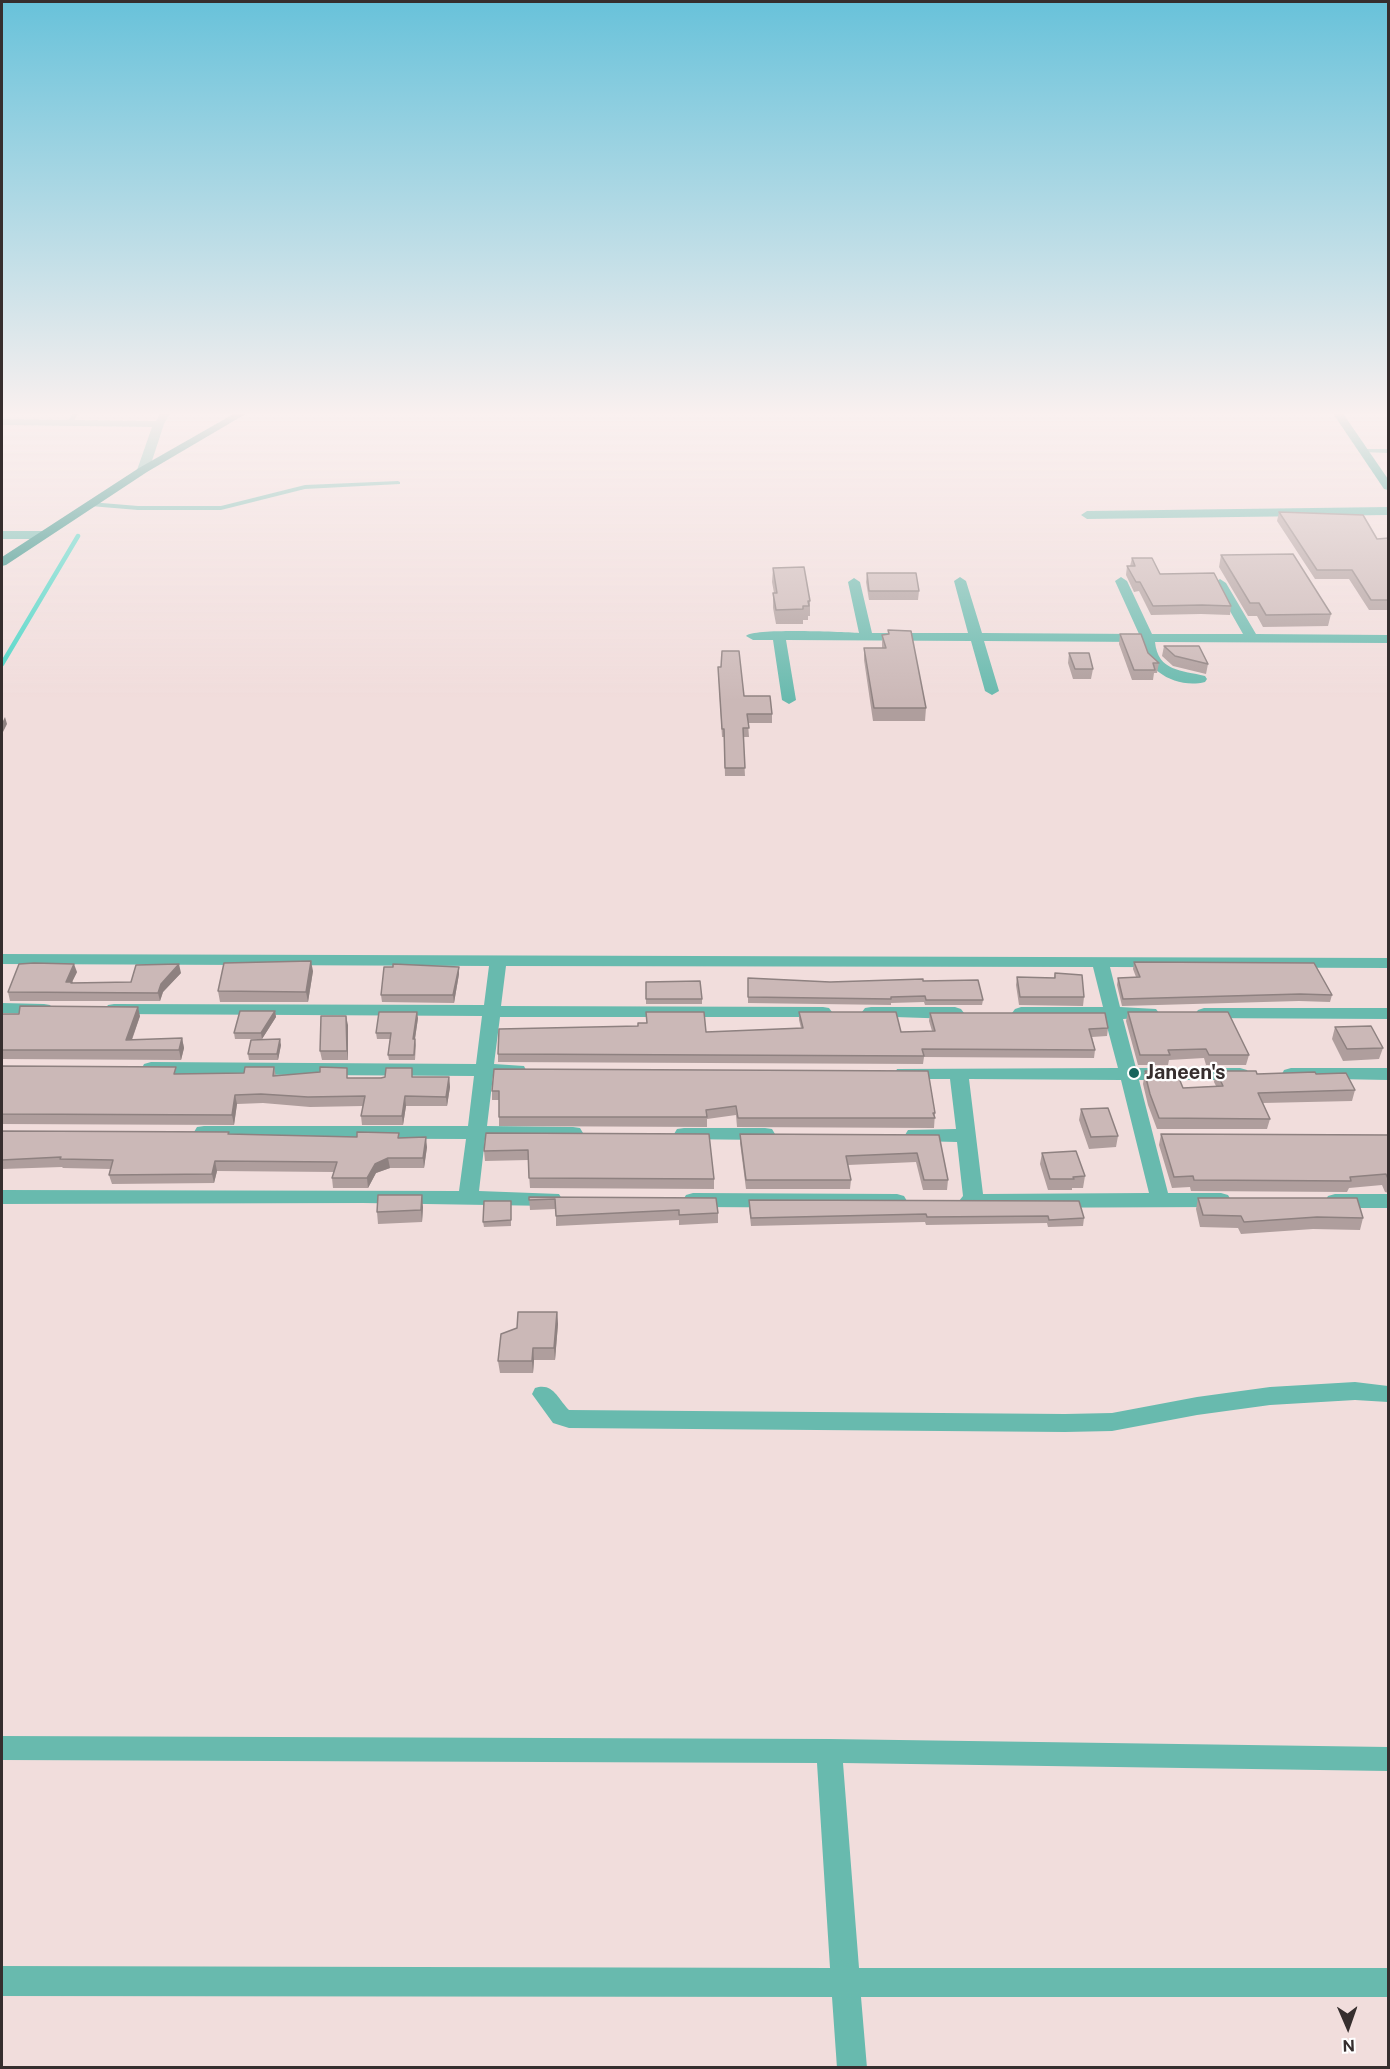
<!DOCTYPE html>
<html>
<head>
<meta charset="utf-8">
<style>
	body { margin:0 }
	#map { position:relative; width:1390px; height:2069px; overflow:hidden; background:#f1dddc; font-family:"Public Sans",sans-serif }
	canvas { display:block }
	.frame { position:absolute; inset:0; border:3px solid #362e2e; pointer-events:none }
	.north { position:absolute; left:1318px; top:1997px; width:60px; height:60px; -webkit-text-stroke:4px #fff; paint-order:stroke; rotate:178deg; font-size:16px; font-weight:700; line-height:24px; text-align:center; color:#362e2e }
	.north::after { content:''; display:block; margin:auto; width:21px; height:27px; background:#362e2e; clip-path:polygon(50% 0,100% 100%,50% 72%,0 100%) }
</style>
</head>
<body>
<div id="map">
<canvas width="1390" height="2069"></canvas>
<div class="frame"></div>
<div class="north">N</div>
</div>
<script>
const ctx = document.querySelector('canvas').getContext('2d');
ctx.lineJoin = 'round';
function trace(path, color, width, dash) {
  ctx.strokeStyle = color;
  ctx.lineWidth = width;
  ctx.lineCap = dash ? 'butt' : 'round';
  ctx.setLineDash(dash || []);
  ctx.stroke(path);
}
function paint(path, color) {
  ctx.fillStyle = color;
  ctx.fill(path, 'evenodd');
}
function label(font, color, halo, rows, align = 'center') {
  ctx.font = font + ' "Public Sans",sans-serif';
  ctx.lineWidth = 4.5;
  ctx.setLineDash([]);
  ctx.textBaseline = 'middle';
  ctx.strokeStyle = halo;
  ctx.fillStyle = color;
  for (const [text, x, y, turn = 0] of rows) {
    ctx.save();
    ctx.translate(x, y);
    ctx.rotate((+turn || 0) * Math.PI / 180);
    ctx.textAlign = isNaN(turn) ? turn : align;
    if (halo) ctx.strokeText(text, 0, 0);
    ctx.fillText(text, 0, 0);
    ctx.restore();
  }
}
trace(new Path2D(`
	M2,664L78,536`), '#48d6c6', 4.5);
paint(new Path2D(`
	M74,412H80L72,423H68L67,422Z
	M1364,449H1388V453L1362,452L1361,451Z
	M398,481L400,482V484L305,489L221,510H138L90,506L87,504L90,502L138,506H221L305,485Z`), '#68baae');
paint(new Path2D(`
	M161,412H171L164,424L149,470L143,473L137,470L152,427L2,425V419L156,421Z
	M1388,507V515L1087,519L1081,515L1087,511Z
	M2,531H42L48,535L42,539H2Z
	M960,577L966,581L982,633L1139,634L1115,581L1121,577L1127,581L1152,634H1243L1214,583L1220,579L1226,583L1256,634L1388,635V643L1155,642C1158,672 1182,670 1205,676L1207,679L1205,682C1177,689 1144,671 1142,642L984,641L999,691L992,695L985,691L971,641L786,640L796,700L789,704L782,700L773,640H753L746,636C754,628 841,632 859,633L848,582L854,578L860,582L872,633H968L954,581Z
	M2,954L1388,958V968L1110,967L1120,1007L1156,1009L1159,1013L1156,1017L1123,1019L1136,1068H1240L1247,1070L1249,1074L1247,1078L1240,1080H1139L1168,1193H1221L1228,1195L1231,1200L1228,1205L1221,1207L969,1208L962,1206L959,1201L963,1196L957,1142L915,1141L908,1140L905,1135L908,1130L956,1129L950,1079H904L897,1077L895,1073L897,1069L1118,1068L1105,1019H1021L1015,1017L1012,1013L1015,1009L1021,1007H1103L1093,967L506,966L501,1006L823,1007L829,1008L832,1012L829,1016L823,1017H500L494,1064L524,1066L526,1070L524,1074L493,1076L487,1126L573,1127L580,1128L583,1133L580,1138L573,1139H485L479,1191L559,1194L562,1199L559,1204L552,1206L363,1203L2,1204V1190L459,1191L466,1139L204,1138L197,1137L194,1132L197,1127L204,1126H468L474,1076L151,1074L144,1072L142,1068L144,1064L151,1062L476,1064L482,1016L114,1014L108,1013L105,1009L108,1005L114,1004L484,1005L489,966L2,964ZM969,1079L1121,1080L1149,1193L983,1194Z
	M2,1003L44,1004L50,1005L53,1009L50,1013L44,1014L2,1013Z
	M871,1007H955L961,1009L964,1013L961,1017L955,1019L865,1016L862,1012L865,1008Z
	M1204,1008H1388V1019L1198,1018L1195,1014L1198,1010Z
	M1291,1068H1388V1080L1284,1078L1282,1074L1284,1070Z
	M684,1128H765L772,1129L775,1134L772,1139L765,1140L677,1139L674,1134L677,1129Z
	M693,1193L897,1194L904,1196L907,1201L904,1206L897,1208L693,1207L686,1205L683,1200L686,1195Z
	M1335,1194H1388V1208H1335L1328,1206L1325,1201L1328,1196Z
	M1355,1382L1388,1386V1402L1355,1400L1270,1405L1197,1415L1112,1431L1065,1432L569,1428L553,1423L532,1394L535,1388C553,1382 558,1399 569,1410L1065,1414L1112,1413L1197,1397L1270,1387Z
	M2,1736L829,1739L1388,1747V1771L843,1763L859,1968H1388V1997H861L867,2068H837L832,1997L2,1996V1966L830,1968L817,1763L2,1760Z`), '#68baae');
paint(new Path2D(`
	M1332,412H1342L1388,479V490L1384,489Z`), '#31a093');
paint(new Path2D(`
	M237,412H249L147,472L6,565L2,566V557L139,468Z`), '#20897e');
paint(new Path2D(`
	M1279,512L1377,539L1389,538V610H1369L1349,579H1315L1277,521Z
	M1221,555L1331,614L1328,626L1263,627L1257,616H1248L1219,567Z
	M1132,558L1160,574L1231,606L1230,615L1201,614L1151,615L1139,591L1134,592L1126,575L1127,566H1130Z
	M773,568L810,601V616H808V620H803V624H776L773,608V593H774L772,582Z
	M867,573L919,591L918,600H869L866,582Z
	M888,630L926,708L925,721H873L864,660V648H882V635L888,634Z
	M1120,634L1148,653L1159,663L1157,673H1154L1153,680H1132L1119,644Z
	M1164,646L1208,664L1206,674L1173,666L1162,656Z
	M1069,653L1093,669L1091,679H1073L1068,663Z
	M718,667L744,696L772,714V723H748L749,737H743L745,776H725L724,737H722Z
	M1134,962L1332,995L1330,1002L1299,1001L1122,1006L1117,985L1118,978L1136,977L1133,969Z
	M393,967L459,974L454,1003L382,1002L381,995Z
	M313,971L308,1002H220L218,991Z
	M77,972L72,982V983L131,982L181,973L163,992L160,1001H10L8,992Z
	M1055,973L1084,997L1083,1006L1019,1005L1016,985L1017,977L1054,978Z
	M748,978L830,982L923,981L983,1000L982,1005H925L924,1002L891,1003V1005L748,1003Z
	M646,982L702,999V1004H646Z
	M275,1011L276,1017L262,1039H235L234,1033Z
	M799,1012L901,1032L932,1031L929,1021L930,1013L1108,1028L1107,1036L1092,1037L1095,1050L1094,1058L924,1057L923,1064L498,1062V1054L638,1026L706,1032L801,1028L799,1020Z
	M1128,1012L1249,1055L1246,1065H1206L1204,1058L1169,1060L1168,1065H1138L1126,1021Z
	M2,1014L140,1016L132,1040L182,1038L184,1048L181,1060L2,1059Z
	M418,1018L415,1039L416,1045L415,1060H389L388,1055L390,1039H377L376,1033Z
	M348,1025V1060H322L320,1051Z
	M1335,1027L1383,1048L1379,1059L1343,1061L1332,1039Z
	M281,1045L278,1060H249L248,1054Z
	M2,1066L177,1074L244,1073L274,1067L276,1076L348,1078L449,1077L450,1087L447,1106H406L403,1125H362L361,1116L363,1106L310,1107L263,1103L237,1104L234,1125L2,1124Z
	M494,1069L935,1113L934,1128L737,1127L736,1115L707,1119V1127L499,1126V1100H492V1091Z
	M1145,1071L1183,1088L1216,1086L1214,1082L1216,1071L1257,1074H1316L1355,1090L1352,1101L1263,1103L1270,1119L1267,1129H1157L1148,1105L1143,1084Z
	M1081,1109L1118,1136L1116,1147L1089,1149L1079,1120Z
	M2,1131L400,1138L427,1147L424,1168H390L376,1173L368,1188H333L332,1178L334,1172L217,1171L214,1183L112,1184L109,1175L111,1169L63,1168L62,1167L2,1169Z
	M709,1134L714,1179V1189L530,1188L528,1160L485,1161L484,1151Z
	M740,1134L939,1135L948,1180L947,1190H923L916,1162L848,1165L851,1180L850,1189H746L740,1143Z
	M1161,1134L1389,1135V1193L1385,1192L1382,1185L1349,1188L1347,1192L1191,1191L1190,1187L1172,1188L1159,1145Z
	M1042,1153L1085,1176L1083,1188H1072V1190H1048L1040,1164Z
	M529,1197L716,1198L718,1213V1223L679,1225V1220L556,1226V1209L530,1210Z
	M1198,1198L1363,1218L1360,1230L1313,1229L1241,1234L1238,1228L1200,1227L1196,1209Z
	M749,1200L1084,1218L1083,1226L1048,1227L1047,1223L926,1225L925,1222L751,1226L749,1208Z
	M423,1207L422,1222L378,1224L377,1212Z
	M511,1207V1226L484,1227L483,1222Z
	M557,1312L558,1324L555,1360H534L533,1373H500L498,1361Z`), '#af9e9d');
paint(new Path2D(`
	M5,717L7,724L2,734V723Z
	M311,961L313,971L308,1002L306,992Z
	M74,964L77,972L68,990L66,982Z
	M179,964L181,973L163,992L160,1001L158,993L161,984Z
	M459,967V974L454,1003L453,995Z
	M138,1007L140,1016L128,1050L126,1040Z
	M275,1011L276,1017L262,1039L261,1033Z
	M417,1012L418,1018L414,1045L413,1039Z
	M346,1016L348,1025V1060L347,1051Z
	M182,1038L184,1048L181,1060L179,1050Z
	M280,1039L281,1045L278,1060L277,1054Z
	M449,1077L450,1087L447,1106L446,1097Z
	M235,1095L237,1104L234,1125L232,1115Z
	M405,1096L406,1106L403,1125L402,1116Z
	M426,1137L427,1147L424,1168L423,1158Z
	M388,1158L390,1168L376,1173L368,1188L367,1178L375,1164Z
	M215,1161L217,1171L214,1183L212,1174Z
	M422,1195L423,1207L422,1222L421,1210Z
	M557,1312L558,1324L555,1360L554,1348Z
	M533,1348L534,1360L533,1373L532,1361Z`), '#8e8180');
const building = new Path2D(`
	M1279,512L1363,515L1377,539L1389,538V600H1371L1352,570H1317Z
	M1293,554L1331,614L1266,615L1259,603H1250L1221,555Z
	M1132,558H1152L1160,574L1214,573L1231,606L1202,605L1153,606L1140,582H1136L1127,566H1135Z
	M804,567L810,601H808L809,606H803V609L776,610L773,593H777L773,568Z
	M867,573H916L919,591H869Z
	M888,630L911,631L926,708H874L864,648H886L882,635L889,634Z
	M1120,634H1141L1148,653L1159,663H1153L1155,670H1134Z
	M1164,646H1199L1208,664L1175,656Z
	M722,651H739L744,696H770L772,714H747L749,728H743L745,768H725L724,729H722L718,667H721Z
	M1069,653H1089L1093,669H1075Z
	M311,961L306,992L218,991L224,963Z
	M1134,962L1314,963L1332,995L1300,994L1123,999L1118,978L1140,977Z
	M34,963L74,964L66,982H72L71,983L131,982L136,965L179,964L161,984L158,993L8,992L19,964Z
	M393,964L459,967L453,995H381L384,967H393Z
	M1055,973L1082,975L1084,997H1020L1017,977L1055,978Z
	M748,978L830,982L923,979V981L978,980L983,1000H926L925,996L891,997V999L748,997Z
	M700,981L702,999H646V982Z
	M20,1006L138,1007L126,1040L182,1038L179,1050H2V1014H19Z
	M240,1011H275L261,1033H234Z
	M379,1012H417L413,1039H415L414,1055H388L391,1033H376Z
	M646,1012H704L706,1032L803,1028L799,1012H896L901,1032L935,1031L930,1013H1105L1108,1028L1089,1029L1095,1050L922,1049L924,1056L498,1054L499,1029L638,1026V1023H647Z
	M1128,1012H1228L1249,1055H1209L1206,1049L1168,1050L1170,1055H1140Z
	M321,1016H346L347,1051H320Z
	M1371,1026L1383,1048L1347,1049L1335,1027Z
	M280,1039L277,1054H248L251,1040Z
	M2,1066L176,1067L174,1074L244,1073L245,1067H274L273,1076L320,1072V1067L347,1068V1078H381L385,1077L386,1068H412V1077H449L446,1097L405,1096L402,1116H361L365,1096L308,1097L261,1094L235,1095L232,1115L2,1114Z
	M494,1069L928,1071L935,1113H933L935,1118H738L736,1106L706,1110L707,1117H499V1091H492Z
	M1145,1071H1176L1183,1088L1223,1086L1216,1071H1256L1257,1074L1315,1072L1316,1074L1346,1073L1355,1090L1258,1093L1270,1119L1159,1118L1150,1094L1145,1074H1147Z
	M1108,1108L1118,1136L1091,1137L1081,1109Z
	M2,1131L229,1132L228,1134L357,1137V1132L399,1133L398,1138L426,1137L423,1158H388L375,1164L367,1178H332L337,1162L215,1161L212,1174L109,1175L113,1160L60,1159L61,1157L2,1160Z
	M486,1133L709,1134L714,1179L529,1178L528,1150L484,1151Z
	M740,1134L939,1135L948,1180H924L917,1153L846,1156L851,1180H746Z
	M1161,1134L1389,1135V1181L1386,1174L1350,1177L1351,1181L1194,1180L1193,1176L1174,1177Z
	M1076,1151L1085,1176L1073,1177L1074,1179H1050L1042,1153Z
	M378,1195H422L421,1210L377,1212Z
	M529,1197L716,1198L718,1213L679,1215V1210L556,1216L555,1199L529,1200Z
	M1198,1198H1357L1363,1218L1317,1217L1244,1222L1241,1216L1203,1215Z
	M749,1200L1079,1201L1084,1218L1049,1220L1048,1216L927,1217L926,1214L751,1218Z
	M484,1201H511V1220L483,1222Z
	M518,1312H557L554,1348H533L532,1361H498L501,1334L517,1328Z`);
paint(building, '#cbb8b7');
trace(building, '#8e8180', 1.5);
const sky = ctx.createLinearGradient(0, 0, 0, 701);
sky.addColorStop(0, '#68c2da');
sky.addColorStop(0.59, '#f9f0ef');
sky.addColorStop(1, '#f9f0ef00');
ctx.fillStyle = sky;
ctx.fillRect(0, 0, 1390, 701);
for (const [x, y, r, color] of [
	[1134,1073,6,"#18635b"]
]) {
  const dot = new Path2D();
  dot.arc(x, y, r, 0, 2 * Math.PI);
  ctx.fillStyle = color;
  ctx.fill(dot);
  trace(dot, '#fff', 2);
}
label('bold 20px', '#362e2e', '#fff', [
	["Janeen's",1146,1073]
], 'left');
</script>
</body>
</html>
